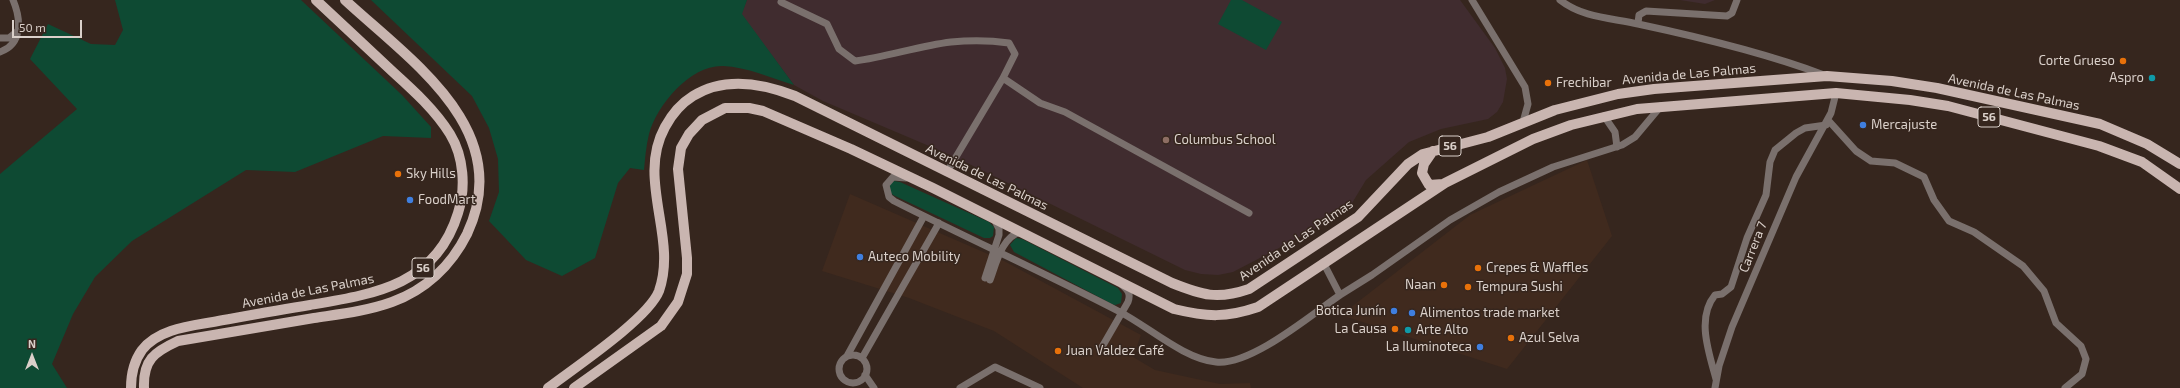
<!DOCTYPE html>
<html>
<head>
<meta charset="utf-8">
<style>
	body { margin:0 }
	#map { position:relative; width:2180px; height:388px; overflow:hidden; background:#36261e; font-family:"Exo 2",sans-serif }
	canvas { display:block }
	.north { position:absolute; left:12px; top:336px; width:40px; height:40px; -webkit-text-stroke:3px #36261e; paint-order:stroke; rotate:0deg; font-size:11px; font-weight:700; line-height:16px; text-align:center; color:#dad0ca }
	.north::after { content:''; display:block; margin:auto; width:14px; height:18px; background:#dad0ca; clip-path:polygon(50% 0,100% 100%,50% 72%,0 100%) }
	.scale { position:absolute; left:12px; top:20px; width:70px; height:18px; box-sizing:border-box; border:2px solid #dad0ca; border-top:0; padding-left:5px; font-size:12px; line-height:14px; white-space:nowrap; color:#dad0ca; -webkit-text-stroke:3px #36261e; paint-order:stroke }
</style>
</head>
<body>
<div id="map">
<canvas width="2180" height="388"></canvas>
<div class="north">N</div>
<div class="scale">50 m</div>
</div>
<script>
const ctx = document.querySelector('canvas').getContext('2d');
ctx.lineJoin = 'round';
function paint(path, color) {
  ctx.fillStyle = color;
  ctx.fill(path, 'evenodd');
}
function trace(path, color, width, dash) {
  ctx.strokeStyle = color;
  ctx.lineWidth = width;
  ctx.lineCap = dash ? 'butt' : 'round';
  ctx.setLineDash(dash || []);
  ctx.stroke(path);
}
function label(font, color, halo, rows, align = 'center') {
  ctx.font = font + ' "Exo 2",sans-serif';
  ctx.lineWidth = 3;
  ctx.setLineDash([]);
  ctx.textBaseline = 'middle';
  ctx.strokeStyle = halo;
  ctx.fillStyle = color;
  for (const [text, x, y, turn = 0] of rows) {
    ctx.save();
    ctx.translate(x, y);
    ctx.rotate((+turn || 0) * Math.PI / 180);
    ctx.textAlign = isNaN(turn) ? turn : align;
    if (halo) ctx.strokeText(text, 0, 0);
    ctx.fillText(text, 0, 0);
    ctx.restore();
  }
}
paint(new Path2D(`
	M1587,160L1612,236L1507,369L1341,315L1470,215Z
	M850,194L1004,261L1141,335L1133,357L1155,370L1220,384L1250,383L1251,388H1083L994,331L909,298L822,271Z`), '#402a1e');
paint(new Path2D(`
	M747,0H1460L1495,48L1505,68L1507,79L1503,102L1497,112L1488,119L1441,129L1409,142L1366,180L1346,213L1233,272L1218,275L1201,274L1185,270L955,157L823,101L794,85L741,14Z
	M1680,0H1715L1705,4Z`), '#402c2f');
paint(new Path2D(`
	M115,0H301L402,95L431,127V138L383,136L295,172L246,170L132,241L95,277L73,314L52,364L67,388H0V174L77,109L30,59L48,24L91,44L115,45L123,30Z
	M371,0H747L742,14L794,85C771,78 747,67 723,66C690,65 657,105 649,134C646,146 645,159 644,170L630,168L618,183L595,258L562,276L526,260L489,221L499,192L498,159L489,128L472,96Z
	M1231,0H1242L1282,22L1266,50L1218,24Z
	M894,181L900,182L989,222L994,227L993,236L990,238H984L893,195L891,193L889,185Z
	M1016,238L1022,239L1118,288L1122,294L1121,303L1115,305L1112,304L1014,252L1010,245Z`), '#0e4a33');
trace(new Path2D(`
	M1472,0L1525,87L1528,104L1523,122
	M1560,0C1583,18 1611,18 1638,24C1699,37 1766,53 1824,75
	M781,2L827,24L839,49L855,61C887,57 918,46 951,42C970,40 989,40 1009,43L1015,54L1003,78
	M1638,23L1639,15L1646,11L1727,16L1732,13L1737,0
	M0,38H9L19,30
	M0,52C23,44 21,19 13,0
	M1604,116L1615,132L1617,147
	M1828,120L1856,151L1871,161L1895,163L1924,177L1934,200L1949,221L1974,232L2023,266L2044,291L2056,323L2081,346L2086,359L2082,374L2065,388
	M947,172L1003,78L1040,103L1065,112L1249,213
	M906,178L893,177L886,185L889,197L894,201C969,239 1045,273 1120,312C1149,327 1184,359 1216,362C1251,366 1312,314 1340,295L1323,262
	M985,278L999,235V229L994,219
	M990,280C996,264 1002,236 1021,232
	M1340,295L1372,275L1450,220L1499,192L1553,167L1622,145L1635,137L1661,106
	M1102,347L1128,302C1131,294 1128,290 1122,285
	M839 369a14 14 0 1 1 28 0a14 14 0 1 1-28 0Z
	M847,356L924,216
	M862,358L939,223
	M865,375L874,388
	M1716,379C1709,353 1696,318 1715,295L1722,294L1731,287L1747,238L1766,195L1770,162L1775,150L1796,133L1805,128L1826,125
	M960,388L995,367L1040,388
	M1715,388L1719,366L1732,327L1796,177L1831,113L1836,93`), '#7a706d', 7);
trace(new Path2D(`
	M1433,151L1424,164L1422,173L1429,185L1443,184
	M131,388C131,374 134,361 142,350C158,329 190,326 213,322C246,316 278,310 310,305C375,294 436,285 458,213C466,188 464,157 450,134C435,110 414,91 393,72C367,48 342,24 316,0
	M144,388C143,360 154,352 178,341C223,333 269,326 314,318C340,314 367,311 392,302C425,290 451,266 467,234C516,130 411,61 345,0
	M548,388C574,368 648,319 659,291C678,237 636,180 665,127C672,114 680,104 693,96C725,76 762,83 795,96L1172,283C1202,295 1217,300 1249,289L1358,217L1408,164L1423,154L1488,137L1555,110L1618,94L1654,89L1827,76L1892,81L1937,88L2100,124L2147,144L2180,164
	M574,388L661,326L678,302L687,274V258L678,169L681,148L689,134L702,120L725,108H749L763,111L851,149L933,188L1174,309C1207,317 1226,318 1258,307L1445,183L1533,139L1571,125L1637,109L1836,93L1910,100L1948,106L2099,146L2142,162L2180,189`), '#c9b5b0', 10);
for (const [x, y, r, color] of [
	[2123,61,4,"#e8710a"],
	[2152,78,4,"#0f9aa8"],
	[1548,83,4,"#e8710a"],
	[1863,125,4,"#3f7fe0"],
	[1166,140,4,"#8d6e63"],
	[398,174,4,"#e8710a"],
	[410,200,4,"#3f7fe0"],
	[860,257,4,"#3f7fe0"],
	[1478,268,4,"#e8710a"],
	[1444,285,4,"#e8710a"],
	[1468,287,4,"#e8710a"],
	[1394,311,4,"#3f7fe0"],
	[1412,313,4,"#3f7fe0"],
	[1395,329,4,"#e8710a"],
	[1408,330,4,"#0f9aa8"],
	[1511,338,4,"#e8710a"],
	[1480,347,4,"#3f7fe0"],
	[1058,351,4,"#e8710a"]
]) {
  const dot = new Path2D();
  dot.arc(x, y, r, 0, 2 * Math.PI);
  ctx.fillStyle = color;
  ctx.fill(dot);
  trace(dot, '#36261e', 1.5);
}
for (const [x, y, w] of [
	[1989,117,22],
	[1450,146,22],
	[423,268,22]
]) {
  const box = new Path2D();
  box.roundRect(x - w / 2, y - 10, w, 20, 3);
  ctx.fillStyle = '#36261e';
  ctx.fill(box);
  trace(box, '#dad0ca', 1);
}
label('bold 12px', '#dad0ca', null, [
	["56",1989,117],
	["56",1450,146],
	["56",423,268]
]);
label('13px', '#dad0ca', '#36261e', [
	["Corte Grueso",2115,61,"right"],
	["Aspro",2144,78,"right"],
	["Frechibar",1556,83],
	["Mercajuste",1871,125],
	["Columbus School",1174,140],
	["Sky Hills",406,174],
	["FoodMart",418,200],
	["Auteco Mobility",868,257],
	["Crepes & Waffles",1486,268],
	["Naan",1436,285,"right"],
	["Tempura Sushi",1476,287],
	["Botica Junín",1386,311,"right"],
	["Alimentos trade market",1420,313],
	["La Causa",1387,329,"right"],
	["Arte Alto",1416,330],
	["Azul Selva",1519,338],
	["La Iluminoteca",1472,347,"right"],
	["Juan Valdez Café",1066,351]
], 'left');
label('13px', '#dad0ca', '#36261e', [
	["Avenida de Las Palmas",1689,74,-5],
	["Avenida de Las Palmas",2014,92,12],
	["Avenida de Las Palmas",987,177,26],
	["Avenida de Las Palmas",1296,240,-34],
	["Carrera 7",1753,247,-68],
	["Avenida de Las Palmas",308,291,-11]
]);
</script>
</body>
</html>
